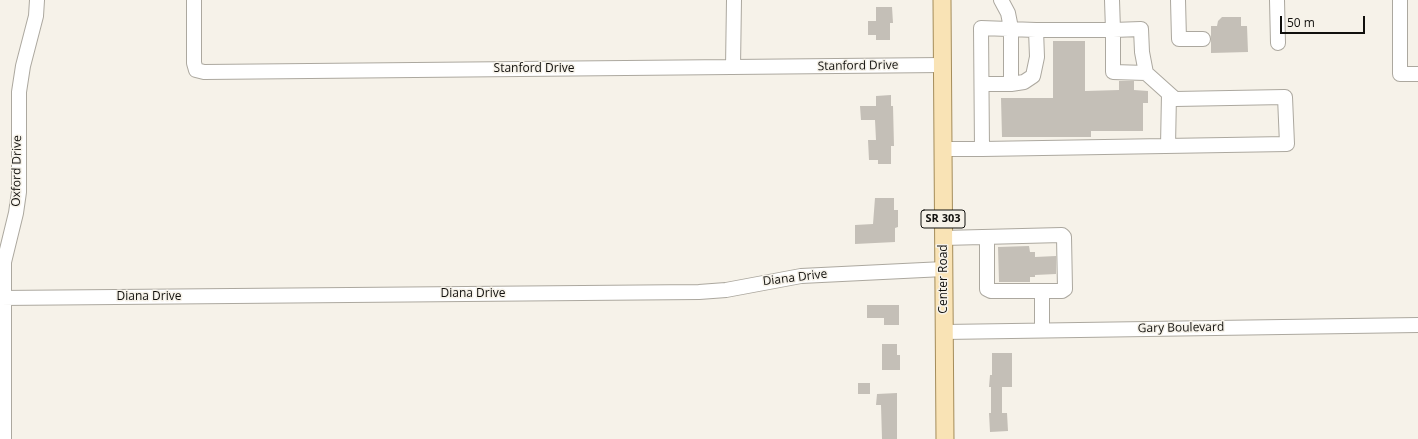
<!DOCTYPE html>
<html>
<head>
<meta charset="utf-8">
<style>
	body { margin:0 }
	#map { position:relative; width:1418px; height:439px; overflow:hidden; background:#f6f2e9; font-family:"Open Sans",sans-serif }
	canvas { display:block }
	.scale { position:absolute; left:1280px; top:16px; width:85px; height:18px; box-sizing:border-box; border:2px solid #11100d; border-top:0; padding-left:5px; font-size:12px; line-height:14px; white-space:nowrap; color:#11100d; -webkit-text-stroke:3px #f6f2e9; paint-order:stroke }
</style>
</head>
<body>
<div id="map">
<canvas width="1418" height="439"></canvas>
<div class="scale">50 m</div>
</div>
<script>
const ctx = document.querySelector('canvas').getContext('2d');
ctx.lineJoin = 'round';
function paint(path, color) {
  ctx.fillStyle = color;
  ctx.fill(path, 'evenodd');
}
function trace(path, color, width, dash) {
  ctx.strokeStyle = color;
  ctx.lineWidth = width;
  ctx.lineCap = dash ? 'butt' : 'round';
  ctx.setLineDash(dash || []);
  ctx.stroke(path);
}
function label(font, color, halo, rows, align = 'center') {
  ctx.font = font + ' "Open Sans",sans-serif';
  ctx.lineWidth = 3;
  ctx.setLineDash([]);
  ctx.textBaseline = 'middle';
  ctx.strokeStyle = halo;
  ctx.fillStyle = color;
  for (const [text, x, y, turn = 0] of rows) {
    ctx.save();
    ctx.translate(x, y);
    ctx.rotate((+turn || 0) * Math.PI / 180);
    ctx.textAlign = isNaN(turn) ? turn : align;
    if (halo) ctx.strokeText(text, 0, 0);
    ctx.fillText(text, 0, 0);
    ctx.restore();
  }
}
paint(new Path2D(`
	M876,7H892L893,23H890V40H876V35H868V21H876Z
	M1222,17H1241V26H1247L1248,52L1211,53V26H1217L1218,21Z
	M1053,41H1085V91L1119,90V81H1134V90L1148,91V103H1143V131H1091V137H1002L1001,98H1053Z
	M891,95V106H893L894,146H891V164H878V160H869L868,140H876L875,120H861L860,106H876V96Z
	M875,198H894V210H898V227L895,228V242L855,244V225L873,224Z
	M1029,246L1030,252H1035V257L1056,256V274L1035,275V277H1030V282H999L998,247Z
	M867,305H899V325H884V318H867Z
	M882,344H897V355H900V370H882Z
	M992,353H1012V387H1002V413H1007L1008,431L990,432L989,413H991V387H989L990,375H992Z
	M858,383H870V394H858Z
	M897,393V439H882L881,405H876L877,394Z`), '#c4bfb7');
const minor = new Path2D(`
	M194,0V63L196,70L204,72L942,65
	M1001,0L1008,13L1011,28V84L1024,82L1033,76L1037,57L1036,30H1113L1112,0
	M1178,0L1179,39H1203
	M1277,0L1278,43
	M1400,0V74H1418
	M1036,30L981,28L982,149L1287,144L1285,97L1175,99L1146,73L1142,52L1141,29L1113,30V72L1146,73
	M733,67L734,0
	M982,84H1011
	M1168,146L1169,94
	M943,149H982
	M943,238L1062,235L1064,237L1065,289L1062,291H991L987,289V237
	M0,298L699,292L726,290L801,276L944,269
	M1042,330V291
	M944,332L1418,325
	M4,439V262L16,213L19,192V92L23,66L36,16L37,0`);
const major = new Path2D(`
	M942,0L945,439`);
trace(minor, '#aca89f', 16);
trace(major, '#a58d5a', 19);
trace(minor, '#fff', 14);
trace(major, '#f9e3b5', 17);
for (const [x, y, w] of [
	[943,219,44]
]) {
  const box = new Path2D();
  box.roundRect(x - w / 2, y - 9, w, 18, 3);
  ctx.fillStyle = '#f6f2e9';
  ctx.fill(box);
  trace(box, '#11100d', 1);
}
label('bold 11px', '#11100d', null, [
	["SR 303",943,219]
]);
label('12px', '#11100d', '#f6f2e9', [
	["Stanford Drive",858,66,-1],
	["Stanford Drive",534,69],
	["Oxford Drive",17,171,-89],
	["Diana Drive",795,278,-7],
	["Center Road",944,279,-90],
	["Diana Drive",473,294],
	["Diana Drive",149,297],
	["Gary Boulevard",1181,328,-1]
]);
</script>
</body>
</html>
